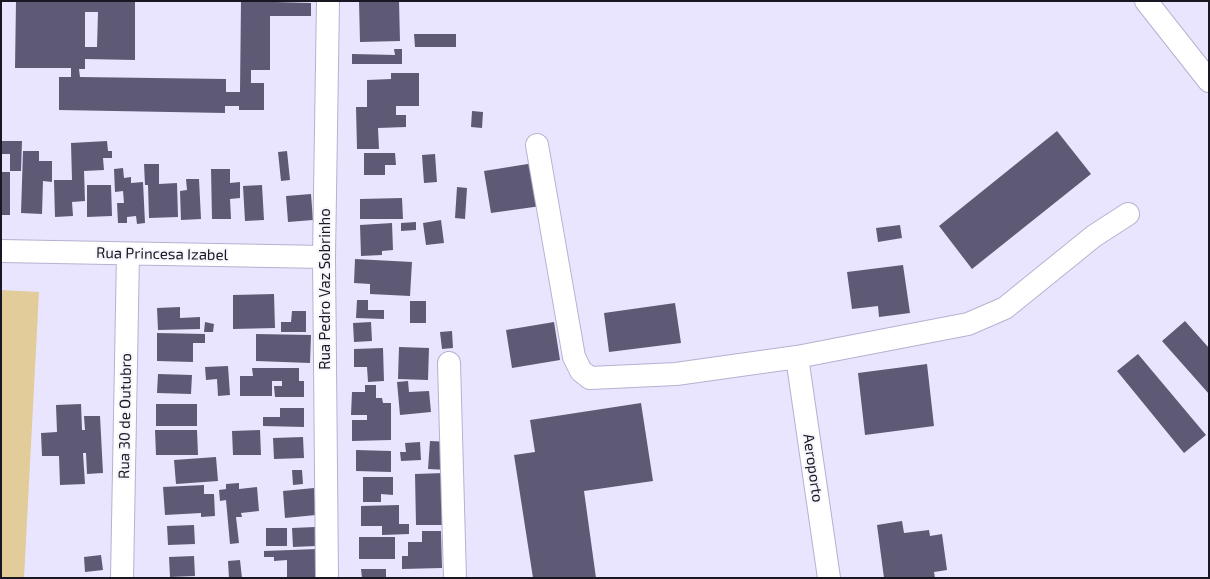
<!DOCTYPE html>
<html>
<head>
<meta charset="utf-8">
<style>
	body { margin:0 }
	#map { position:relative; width:1210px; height:579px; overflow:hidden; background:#e9e5ff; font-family:"Exo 2",sans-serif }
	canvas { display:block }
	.frame { position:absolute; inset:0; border:2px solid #191722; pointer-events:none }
</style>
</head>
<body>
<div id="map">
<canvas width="1210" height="579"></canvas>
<div class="frame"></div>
</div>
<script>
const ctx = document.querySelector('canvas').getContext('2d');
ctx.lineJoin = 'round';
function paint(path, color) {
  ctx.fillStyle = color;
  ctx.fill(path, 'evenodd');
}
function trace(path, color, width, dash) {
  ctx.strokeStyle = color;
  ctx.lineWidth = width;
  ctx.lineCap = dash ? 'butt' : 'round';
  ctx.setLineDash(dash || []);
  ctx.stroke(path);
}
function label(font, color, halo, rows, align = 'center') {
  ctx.font = font + ' "Exo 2",sans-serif';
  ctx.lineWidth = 4;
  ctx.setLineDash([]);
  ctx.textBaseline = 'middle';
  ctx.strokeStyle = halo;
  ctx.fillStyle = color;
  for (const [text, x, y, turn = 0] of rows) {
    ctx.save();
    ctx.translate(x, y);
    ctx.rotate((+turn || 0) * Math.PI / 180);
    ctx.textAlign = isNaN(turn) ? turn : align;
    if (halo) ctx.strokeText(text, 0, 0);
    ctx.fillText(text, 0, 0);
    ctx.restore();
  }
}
paint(new Path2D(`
	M1,290L39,292L24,578H1Z`), '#e1cc9a');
paint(new Path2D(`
	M16,1H135V60L85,59V69H79L80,77L226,79V92H240L241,1L311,3V16H270V70H251V83H264V110H239V106H225V113L59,110V77H71V68H15ZM85,12H98L97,47H85Z
	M359,1H399L400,41L360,42Z
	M414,34H456V47H415Z
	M394,49H402V64H352V54L395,55Z
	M391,73H419V106H396V115H406V127L378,128L379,149H357L356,107H367V80L391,79Z
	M472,111L483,112L482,128L471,127Z
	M1057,131L1091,174L972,269L939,226Z
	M1,141H22L21,171H10V154H1Z
	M107,141L108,151H112V158H103L104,170L84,171L85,201L72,202L73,216L55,217L54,180H72L71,143Z
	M23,151H39V161H52V182L43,181L42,214L21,213Z
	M287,151L290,180L281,181L278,152Z
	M364,153H395L396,165H385V175H364Z
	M435,154L437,182L424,183L422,155Z
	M534,163L541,206L491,213L484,171Z
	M144,164H159V184L177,183L178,217L149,218L148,185H145Z
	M123,168L124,178L131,177V183L143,182L145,223L137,224L136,216L127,217V223H118L117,203H124L123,191L115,192L114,169Z
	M211,169H230V183L240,182V198L230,199L231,219H212Z
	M1,172H10V215H1Z
	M186,179H199L201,219L181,220L180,191L187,190Z
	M87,185H111L112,216L87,217Z
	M262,185L264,220L245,221L243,186Z
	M457,187L467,188L465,219L455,218Z
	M311,194L313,220L288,222L286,196Z
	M402,198L403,219H360V199Z
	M441,220L444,243L426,245L423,223Z
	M416,222V230L401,231V223Z
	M392,223L393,250L382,251V255L361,256L360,225Z
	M900,225L902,238L878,242L876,228Z
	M355,259L412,262L410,296L370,294V284L354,283Z
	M903,265L910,313L879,317L878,306L852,309L847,272Z
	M274,294L275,328L233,329V295Z
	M357,300H368V310H384V319L356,318Z
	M410,301H426V323H410Z
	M675,303L681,343L609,352L604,313Z
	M180,307V318L200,317V329L158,330L157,308Z
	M292,311H306V332H281V322H291Z
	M1185,321L1209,348V394L1162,341Z
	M205,322L214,324L213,332H204Z
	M371,322L372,341L354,342L353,323Z
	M554,322L560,360L512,368L506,330Z
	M452,331L453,348L442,349L440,332Z
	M157,333L205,334V343H193V362L157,361Z
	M256,334L311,335L310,363L256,361Z
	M399,347L429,348L428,380L398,379Z
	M383,348L384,381L368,382L367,367H354V349Z
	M1138,354L1206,435L1184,453L1117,371Z
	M927,364L934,426L865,435L858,373Z
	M228,366L230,395L218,396L217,379L206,380L205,367Z
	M252,368H299V381H304V397H275L274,386H282V381H272V396H240V376H253Z
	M158,374L192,375L191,394L157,393Z
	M408,381L409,392L429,391L431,412L400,415L397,382Z
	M365,385H376V398H382L383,403H391V440L352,441V420H367V415H351L352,392H365Z
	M641,403L653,481L584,491L596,578H533L514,455L535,452L530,420Z
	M81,404L82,430H85L84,416H100L103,473L87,474L86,453H83L85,484L60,485L59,456H42L41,433L57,432L56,405Z
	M156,404H197V426H156Z
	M280,408H304V427L263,426V417H280Z
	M155,430H197L198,455H156Z
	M260,430L261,455H233L232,431Z
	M303,437L304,458L274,459L273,438Z
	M430,441L451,442L449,470L428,469Z
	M420,442L421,460L401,461L400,452H406L405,443Z
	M356,450L391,451V472L356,471Z
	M216,457L218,481L176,484L174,460Z
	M292,470H302L303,484L293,485Z
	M444,473L445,525H416L415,474Z
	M363,477H393V495L381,494V502H363Z
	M239,483V489L257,487L259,511L241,513L242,517H236L239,543L230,544L226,500L220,501L219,490L226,489V484Z
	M204,485V494H214L215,516L201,517V513L165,515L163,487Z
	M314,488L316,515L285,518L283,491Z
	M399,505V524H409V534L382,535V526H361V506Z
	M902,521L904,533L929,530L930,536L942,534L947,570L934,572L935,578H884L877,525Z
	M194,525L195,544L168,545L167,526Z
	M315,527L316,546L293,547L292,528Z
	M266,528H287V546H266Z
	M422,531H441L442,568L402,569V556H408V542H422Z
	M359,537H395V559H359Z
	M317,549V577L287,578V560L274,561V557H264V551Z
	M101,555L103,570L85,572L84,557Z
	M194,556L195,576L170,577L169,557Z
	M240,560L242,578H229L228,561Z
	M361,569H386V578H362Z`), '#5e5a75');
const minor = new Path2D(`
	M1146,1L1209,81
	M537,145L574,357L581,371L590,378L676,374L797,357L968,324L1005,308L1094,236L1128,214
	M1,251L324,257
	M797,357L829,578
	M449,363L455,578
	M122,578L128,254
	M327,578L324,257L328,1`);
trace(minor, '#b6b1cf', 24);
trace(minor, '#fff', 22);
label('15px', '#191722', '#f6f5fc', [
	["Rua Princesa Izabel",162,254,1],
	["Rua Pedro Vaz Sobrinho",325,289,-90],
	["Rua 30 de Outubro",125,416,-89],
	["Aeroporto",813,468,82]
]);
</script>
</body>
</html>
